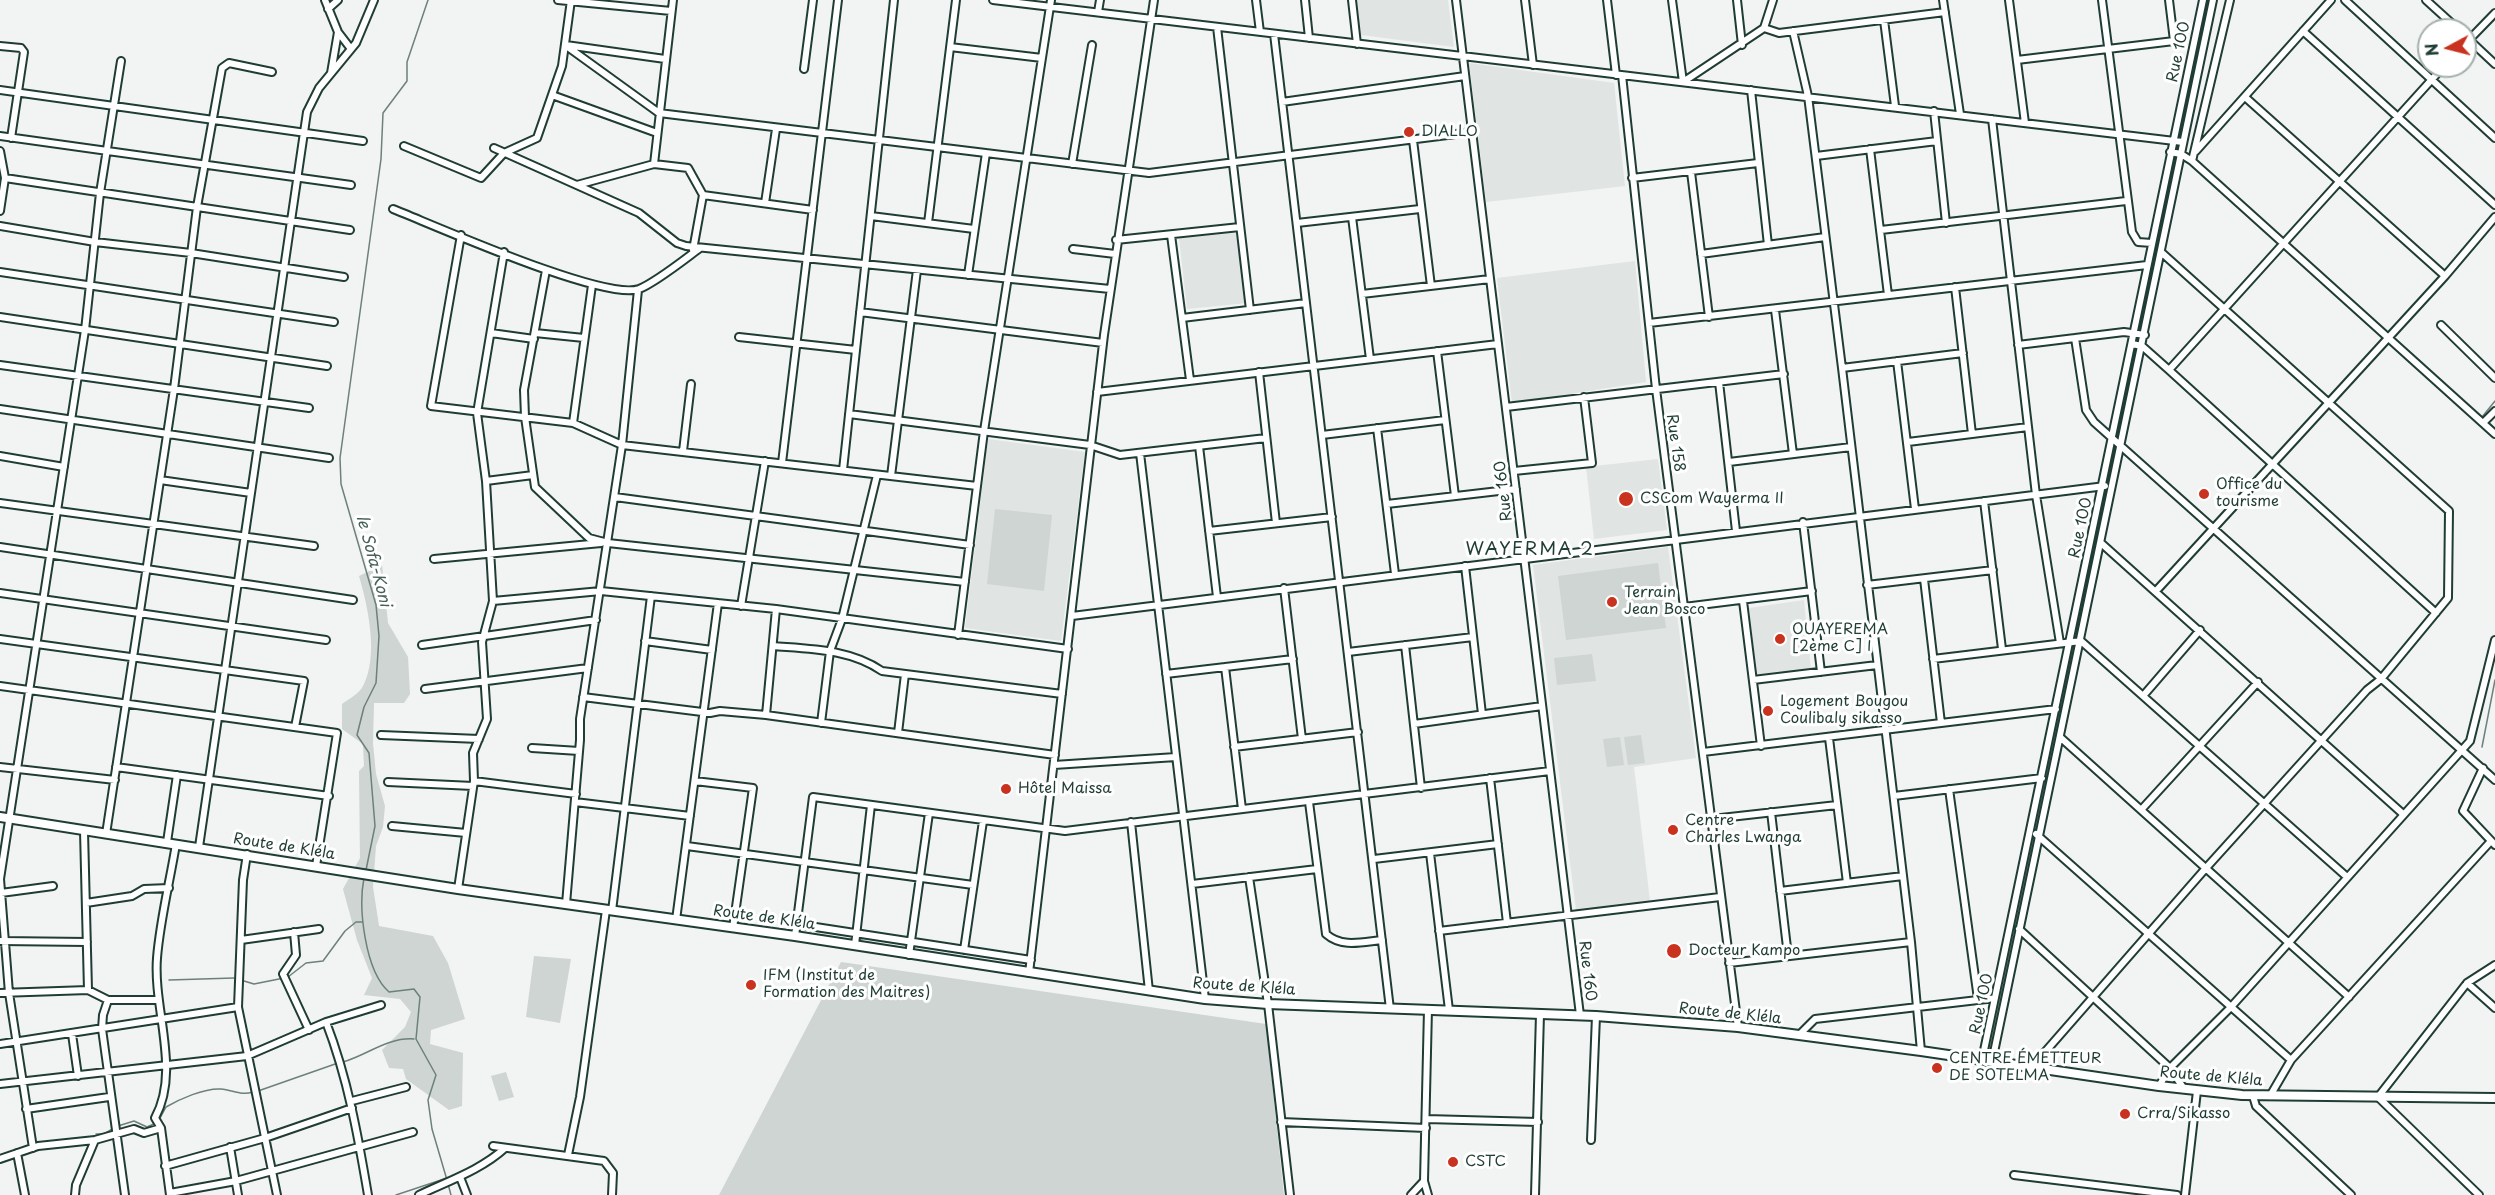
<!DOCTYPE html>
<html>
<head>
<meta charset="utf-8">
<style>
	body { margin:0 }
	#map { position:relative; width:2495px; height:1195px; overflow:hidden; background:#f2f3f3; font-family:"Playpen Sans",sans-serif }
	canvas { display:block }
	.north { position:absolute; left:2417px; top:18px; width:60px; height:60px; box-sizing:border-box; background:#fff; border:2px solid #a5b1ae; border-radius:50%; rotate:263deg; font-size:16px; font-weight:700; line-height:24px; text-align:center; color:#1f3d34 }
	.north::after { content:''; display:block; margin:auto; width:21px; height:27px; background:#c8321e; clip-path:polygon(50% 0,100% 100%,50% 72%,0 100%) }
</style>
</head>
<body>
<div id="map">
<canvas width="2495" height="1195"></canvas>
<div class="north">N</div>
</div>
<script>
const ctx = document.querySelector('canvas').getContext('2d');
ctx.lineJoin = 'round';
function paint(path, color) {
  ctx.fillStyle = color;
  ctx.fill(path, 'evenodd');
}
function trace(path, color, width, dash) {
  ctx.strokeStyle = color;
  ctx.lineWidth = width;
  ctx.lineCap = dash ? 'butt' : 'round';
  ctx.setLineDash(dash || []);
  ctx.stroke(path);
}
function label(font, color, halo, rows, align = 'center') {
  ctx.font = font + ' "Playpen Sans",sans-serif';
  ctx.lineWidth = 6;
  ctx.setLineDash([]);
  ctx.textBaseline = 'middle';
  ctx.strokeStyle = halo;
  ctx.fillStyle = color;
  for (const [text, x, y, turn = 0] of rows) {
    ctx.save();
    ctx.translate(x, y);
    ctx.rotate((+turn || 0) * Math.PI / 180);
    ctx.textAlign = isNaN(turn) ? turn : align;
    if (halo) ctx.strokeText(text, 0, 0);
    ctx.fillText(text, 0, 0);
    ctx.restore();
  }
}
paint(new Path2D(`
	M1356,0H1448L1454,47L1361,35Z
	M1469,63L1614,83L1625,186L1486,202Z
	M1236,233L1247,303L1187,309L1179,238Z
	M1635,261L1646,382L1512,403L1497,278Z
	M988,439L1085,452L1061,641L965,628Z
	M1658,459L1667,530L1594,539L1586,467Z
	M1668,547L1696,758L1634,767L1650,901L1576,910L1533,565Z
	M1804,600L1811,670L1757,678L1749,608Z`), '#e0e4e3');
paint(new Path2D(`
	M995,509L1052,515L1044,591L987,584Z
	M1658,563L1666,628L1566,640L1558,576Z
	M382,565L388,623L408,657L410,694L404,703H374L373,743L376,774L385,806L383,827L376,846L373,887L379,926L433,936L448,963L465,1019L431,1030L430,1044L463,1053L462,1106L449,1110L406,1079L403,1069L389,1068L382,1050L405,1027L411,1012L400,999L364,995L372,978L357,940L343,889L360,858L359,771L364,766L363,744L342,729V704C349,699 360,693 363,686C379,656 368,607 359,576Z
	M1592,654L1596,681L1557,685L1554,658Z
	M1641,735L1645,763L1628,765L1624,737Z
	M1620,737L1624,765L1607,767L1603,739Z
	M534,956L571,959L560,1023L526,1017Z
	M841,962L1266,1024L1284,1195H719Z
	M506,1072L514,1097L499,1101L491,1076Z`), '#ced5d3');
trace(new Path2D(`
	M2482,417L2495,401
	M2490,424L2495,429
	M2482,747L2495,680
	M366,870L375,826L369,753L357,735L364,707L376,683L379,636L376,605L341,484L340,458L381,159L383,113L407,81V62L428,0
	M364,878C358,908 365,971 389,992L414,989L420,997L416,1039L436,1075L428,1100L432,1129L447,1180
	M288,977L306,963L323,961L345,931L356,922H362
	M169,980L234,978
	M244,981L254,984L284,978
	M343,1062C367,1055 388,1037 414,1039
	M258,1091L338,1063
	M159,1120L166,1107C180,1099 204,1088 221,1089C233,1090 241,1096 253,1092
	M118,1126L134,1121L147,1127L156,1123
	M96,1134H104L114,1128
	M448,1184L451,1195
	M396,1195L447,1178`), '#6d807b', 1.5);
const minor = new Path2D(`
	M325,0L338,32L351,49
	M558,0L671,11
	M993,0L2183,142
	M1256,0L1260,32
	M1305,0L1309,38
	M1352,0L1357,44
	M1456,0L1580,1015
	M1525,0L1533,65
	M1607,0L1616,75
	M1672,0L1683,82L1764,28L1773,0
	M1737,0L1742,45
	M1943,0L1960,114
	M2009,0L2025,123
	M2102,0L2132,232L2138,242L2152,243
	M2345,0L2495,138
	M2426,0L2459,30
	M328,9L338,0
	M1098,12L1100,0
	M1884,20L1895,106
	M1217,27L1250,310
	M1764,28L1779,33L1945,12
	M1793,31L1808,96L1842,368L1911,942L1921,1051
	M2303,31L2495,205
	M1274,34L1390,1009
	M2465,36L2495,64
	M2465,44L2495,13
	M565,45L659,113L1149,173L1471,132
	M566,45L665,59
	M0,46L21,48L24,52L11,138
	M950,47L1042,58
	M2017,60L2174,41L2169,0
	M804,69L813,0
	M331,73L338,32
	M1622,75L1656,389L1738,1027
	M0,90L363,141
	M1751,90L1768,245
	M552,95L657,133
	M2245,97L2445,276
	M1282,102L1465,76
	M1934,111L1946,223
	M1992,119L2036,495L2060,643
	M0,136L351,185
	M1413,140L1431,286
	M404,146L481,178L504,153L537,138L562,66L571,0
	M494,148L639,213L677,243L686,246L1110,289
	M1870,149L1888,295
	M0,151L5,178L0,211
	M2196,151L2331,0
	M2170,152L2181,154L2192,161L2495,434
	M1816,156L1937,141
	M2192,161L2230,0
	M654,164L673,0
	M1072,164L1092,45
	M1691,172L1709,317
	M5,178L350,230
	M1632,178L1758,163
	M577,185L654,164L688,168L703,195L693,250
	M703,195L813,210
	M765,203L776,129
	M393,209C436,226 604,301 639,289C655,283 685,259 700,248
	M871,216L974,229
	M1352,217L1370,359
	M928,223L956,0
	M1297,223L1420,209
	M0,226L95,242L191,253L344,277
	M1881,230L2126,201
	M461,235L431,406L573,423L592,285
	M1171,235L1190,380
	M1116,240L1240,227
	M1073,249L1115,254
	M1701,254L1825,237
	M546,270L524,390L525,417L535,487L589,538L608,543L965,582
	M0,272L334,322
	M968,275L986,153
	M1955,287L1972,434
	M1362,294L1490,279
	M1775,310L1793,454
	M860,312L1103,343
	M0,317L327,366
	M1182,318L1306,303
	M1649,323L2147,265
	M2441,325L2495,378
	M491,333L534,339
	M535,333L584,338
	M739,337L856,350
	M2075,338L2086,410L2094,422L2495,780
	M2132,344L2142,346L2169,370L2436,613
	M2018,345L2124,332L2145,335
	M1437,351L1455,496
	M1897,361L1915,509
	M0,365L309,408
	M1842,368L1963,353
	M2169,370L2444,66
	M1259,372L1276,523
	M1719,382L1736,531
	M1097,392L1498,344
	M1506,407L1784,374
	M0,409L329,458
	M849,414L1090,445L1120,455L1266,438
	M573,423L622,445L977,486
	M2483,423L2495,411
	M1377,428L1395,574
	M1322,435L1445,420
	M1908,442L2028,427
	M1199,446L1217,597
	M683,451L691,384
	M1140,453L1205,999
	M0,456L64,467
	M1729,462L1851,447
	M782,463L838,0
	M843,470L894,0
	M1514,471L1592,463L1584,397
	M891,476L917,270
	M160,480L251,493
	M486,481L533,475
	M615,497L970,545
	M1984,501L2002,649
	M0,503L314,546
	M1387,504L1516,489
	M1803,522L1821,672
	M1209,531L1332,517
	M2101,543L2403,814
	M0,547L353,600
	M434,559L601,543
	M1465,566L1482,714
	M1924,579L1941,723
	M1867,585L1993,570
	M1284,588L1302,739
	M2156,591L2445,276L2495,217
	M0,593L326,640
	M493,601L601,591L776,609L1068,649
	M1743,601L1761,746
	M741,606L765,461
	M1684,607L1812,591
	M1072,616L2105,486
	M958,635L984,431L1051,0
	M0,639L304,681L295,727
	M645,641L712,650
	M422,645L596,620
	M1405,645L1421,788
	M773,646C811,649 850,649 882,671L1062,694
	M1348,652L1473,637
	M1933,659L2081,641L2347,877
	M1225,667L1242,809
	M1166,674L1293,659
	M1753,680L1877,665
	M0,686L337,733L316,866
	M425,689L588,668
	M2143,696L2200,630
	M583,697L710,713L720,711L766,715L1055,755
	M766,715L776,609
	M821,723L830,651L842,619L877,475
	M1414,724L1542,706
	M898,733L905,674
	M381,735L479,739
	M1829,738L1847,883
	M2061,738L2349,997
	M1234,747L1358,732
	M532,748L579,751
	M1703,752L2056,709
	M1054,765L1176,757
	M0,767L115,780
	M116,767L329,796
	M2483,768L2463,811L2495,845
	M1490,778L1507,923
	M474,781L576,794
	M695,781L753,788L733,928
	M388,782L473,786
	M1949,789L1978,999
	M1894,796L2042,778
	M575,802L690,816
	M1309,802L1326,934C1342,948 1362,942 1382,940
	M2141,810L2258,682
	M1771,812L1788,956
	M1712,819L1837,805
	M1131,822L1149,991
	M392,826L466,833
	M84,831L88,990
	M106,834L174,389L197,207L222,68L229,63L272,72
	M2036,834L2291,1060
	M167,842L177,775
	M687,846L973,885
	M199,847L307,112L319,88L356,43L374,0
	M1430,853L1449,1010
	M247,854L243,880L238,1007L277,1195
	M1374,859L1498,844
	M1249,877L1268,1004L1290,1195
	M1192,884L1317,869
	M458,889L474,781L473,753L487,719L482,642L493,601L486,481L477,413L504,252
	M1780,891L1903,876
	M1,893L53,886
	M86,903L132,896L144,889L169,888
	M566,904L580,740V719L622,445L638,290
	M612,911L651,596
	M676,920L718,603
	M796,924L1031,960
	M2019,929L2170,1068L2184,1089
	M1439,931L1720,897
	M294,932L296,955L283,974L309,1030
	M795,936L813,797L1065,831L1550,771
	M241,940L319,929
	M0,941L87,942
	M855,945L871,805
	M964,950L983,821
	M909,955L929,813
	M1729,963L1911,942
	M1029,973L1104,335L1154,0
	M2467,983L2495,1008
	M0,993L88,990L108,1000H157
	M108,1000L103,1015L102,1029L125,1195
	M326,1022C348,1079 358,1136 368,1195
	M72,1034L78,1076
	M1799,1035L1815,1019L1995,998
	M0,1044L238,1007
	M1982,1060L2203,0
	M1992,1062L2213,0
	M2031,1068L2206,868L2367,690L2381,679L2448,598L2449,511L2161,252
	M0,1084L247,1056L326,1022L381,1005
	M2159,1086L2170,1068L2231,1007L2470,741L2495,640
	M2253,1096L2256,1106L2351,1195
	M2270,1096L2291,1060L2491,841
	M352,1101L406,1087
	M26,1109L109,1097
	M1426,1119L1538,1122
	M1281,1122L1426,1128
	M161,1128L155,1118C181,1070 153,1010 157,958C160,920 170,881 176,844
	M1591,1140L1596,1016
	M493,1146L604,1161L613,1173L612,1195
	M230,1147L238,1195
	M33,1148L9,993L0,879L85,330L100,193L121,61
	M17,1153L25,1195
	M568,1155L580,1097L606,910
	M0,1159L38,1146L95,1140L134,1129L144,1133L161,1128L170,1195
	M165,1166L265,1138L352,1108
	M2014,1175L2177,1195
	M460,1177L467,1195
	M170,1193L236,1181L413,1132
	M75,1195L76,1185L95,1140
	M419,1195C448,1181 481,1170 505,1148
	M1411,1195L1424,1181
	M1428,1195L1424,1181L1428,1009
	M1535,1195L1540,1014
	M2185,1195L2197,1091
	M2479,1195L2378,1097L2467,983L2495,965`);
const major = new Path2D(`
	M0,817L458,889L795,936L1205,999L1268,1004L1596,1016L1738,1027L1921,1051L2159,1086L2242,1095L2495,1098`);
trace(minor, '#1f3d34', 10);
trace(major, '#1f3d34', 12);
trace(minor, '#fff', 6);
trace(major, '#fff', 8);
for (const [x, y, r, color] of [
	[1409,132,6,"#c8321e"],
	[2204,494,6,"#c8321e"],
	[1626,499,8,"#c8321e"],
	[1612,602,6,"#c8321e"],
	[1780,639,6,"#c8321e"],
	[1768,711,6,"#c8321e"],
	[1006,789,6,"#c8321e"],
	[1673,830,6,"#c8321e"],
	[1674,951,8,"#c8321e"],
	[751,985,6,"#c8321e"],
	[1937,1068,6,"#c8321e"],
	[2125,1114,6,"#c8321e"],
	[1453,1162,6,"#c8321e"]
]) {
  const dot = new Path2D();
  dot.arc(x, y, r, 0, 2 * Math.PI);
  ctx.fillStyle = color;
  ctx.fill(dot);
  trace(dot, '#fff', 2);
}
label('15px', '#1f3d34', '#fff', [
	["Rue 100",2179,52,-78],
	["Rue 158",1675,443,82],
	["Rue 160",1504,491,-97],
	["Rue 100",2081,528,-78],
	["Route de Kléla",284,847,9],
	["Route de Kléla",764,918,8],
	["Rue 160",1587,971,83],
	["Route de Kléla",1244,987,4],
	["Rue 100",1982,1004,-78],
	["Route de Kléla",1730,1014,6],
	["Route de Kléla",2211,1077,5]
]);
label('15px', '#1f3d34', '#fff', [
	["DIALLO",1421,132],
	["Office du",2216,485],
	["tourisme",2216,502],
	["CSCom Wayerma II",1640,499],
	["Terrain",1624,593],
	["Jean Bosco",1624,610],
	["OUAYEREMA",1792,630],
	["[2ème C] I",1792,647],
	["Logement Bougou",1780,702],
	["Coulibaly sikasso",1780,719],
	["Hôtel Maissa",1018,789],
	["Centre",1685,821],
	["Charles Lwanga",1685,838],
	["Docteur Kampo",1688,951],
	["IFM (Institut de",763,976],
	["Formation des Maitres)",763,993],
	["CENTRE ÉMETTEUR",1949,1059],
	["DE SOTELMA",1949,1076],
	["Crra/Sikasso",2137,1114],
	["CSTC",1465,1162]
], 'left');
label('italic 16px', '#465f57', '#fff', [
	["le Sofa-Koni",373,561,75]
]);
ctx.letterSpacing = '1.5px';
label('18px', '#1f3d34', '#fff', [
	["WAYERMA 2",1530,550]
]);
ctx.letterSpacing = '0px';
</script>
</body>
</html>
